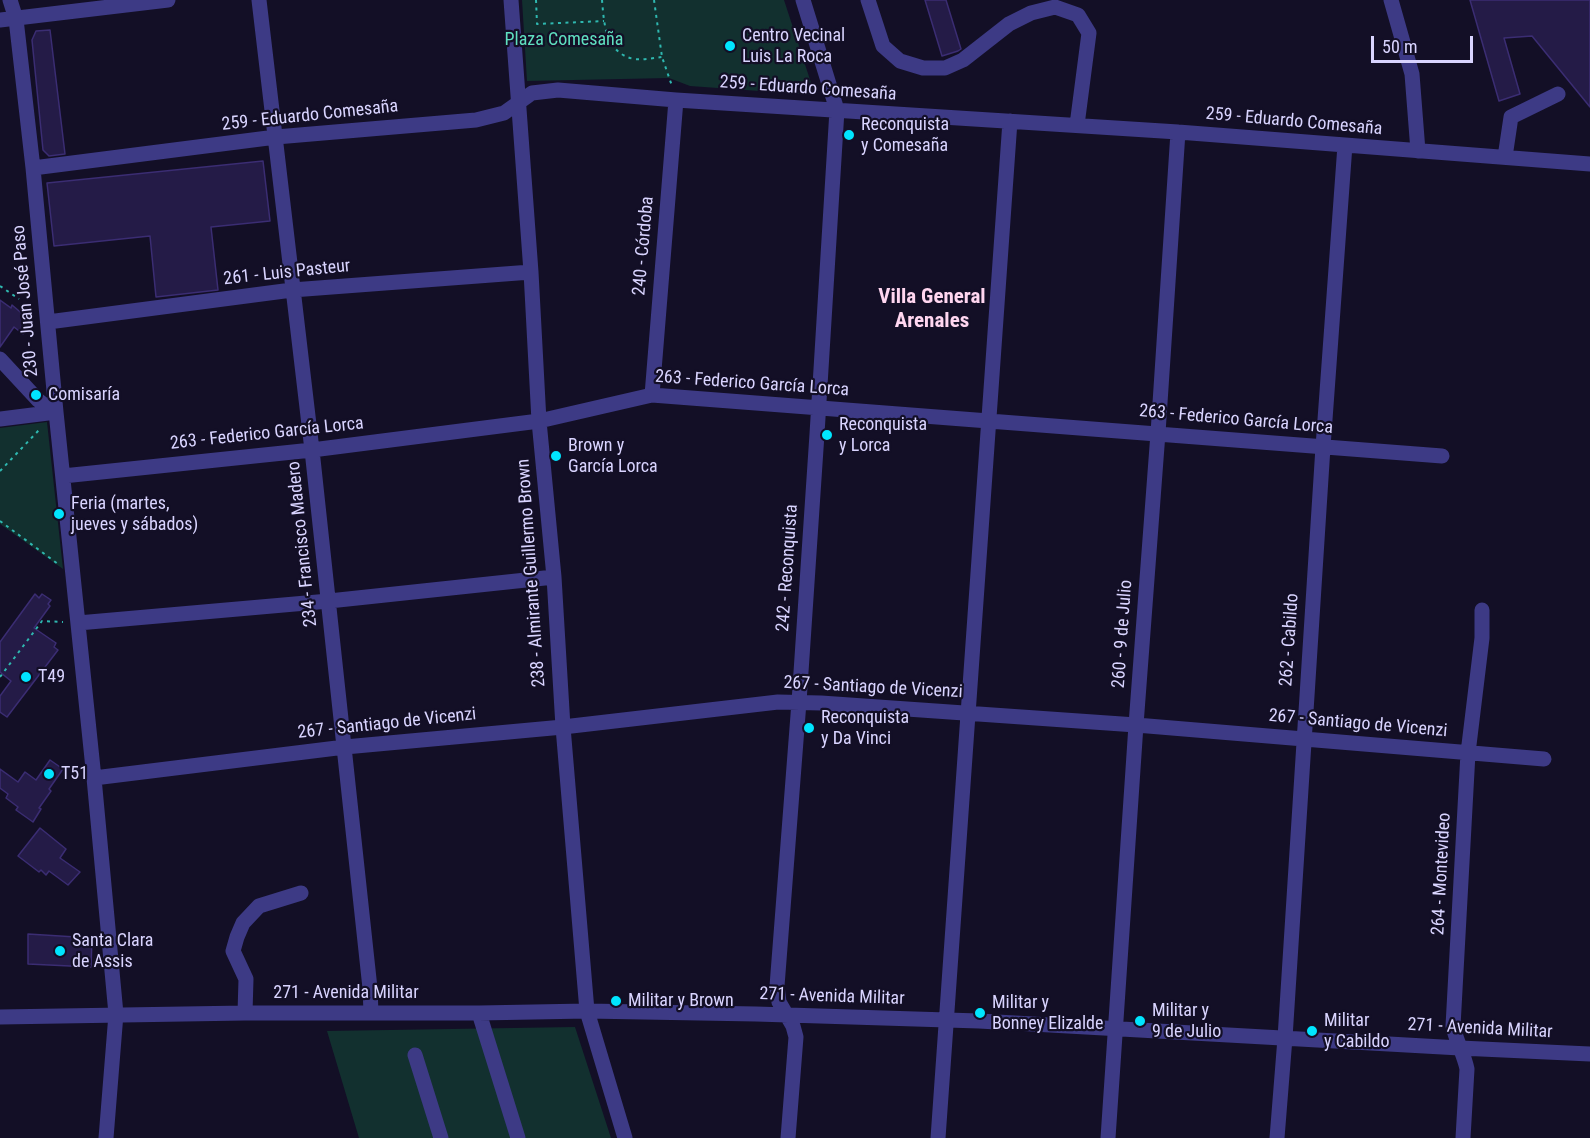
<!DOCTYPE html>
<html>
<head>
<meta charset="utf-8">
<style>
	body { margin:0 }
	#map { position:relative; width:1590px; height:1138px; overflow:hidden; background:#130f26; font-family:"Roboto Condensed",sans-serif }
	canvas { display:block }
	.scale { position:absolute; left:1371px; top:36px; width:102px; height:27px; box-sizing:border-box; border:3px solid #d9d4ff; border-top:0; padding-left:8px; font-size:18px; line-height:21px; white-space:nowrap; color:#d9d4ff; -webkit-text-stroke:4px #130f26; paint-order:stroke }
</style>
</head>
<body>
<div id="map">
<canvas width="1590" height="1138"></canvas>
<div class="scale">50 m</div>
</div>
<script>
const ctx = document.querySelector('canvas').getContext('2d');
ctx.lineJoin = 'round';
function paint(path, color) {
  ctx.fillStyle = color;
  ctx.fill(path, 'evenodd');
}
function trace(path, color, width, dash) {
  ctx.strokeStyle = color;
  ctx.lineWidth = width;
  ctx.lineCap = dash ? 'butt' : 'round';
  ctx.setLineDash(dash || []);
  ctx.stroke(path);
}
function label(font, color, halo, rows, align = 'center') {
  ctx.font = font + ' "Roboto Condensed",sans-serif';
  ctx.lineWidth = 4.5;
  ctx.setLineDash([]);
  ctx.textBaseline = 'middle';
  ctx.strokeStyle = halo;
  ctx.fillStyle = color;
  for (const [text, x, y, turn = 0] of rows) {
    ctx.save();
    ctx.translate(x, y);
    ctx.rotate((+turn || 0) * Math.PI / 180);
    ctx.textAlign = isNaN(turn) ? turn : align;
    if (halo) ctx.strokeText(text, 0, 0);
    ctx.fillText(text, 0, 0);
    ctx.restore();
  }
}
paint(new Path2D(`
	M522,0H784L815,95L690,86L669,78L527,81Z
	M47,422L63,569L0,524V428Z
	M575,1027L611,1138H359L327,1031Z`), '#12302f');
const building = new Path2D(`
	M925,0H946L961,49L958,51L942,56Z
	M1470,0H1590V107L1532,36L1504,38L1520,94L1499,101Z
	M50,30L65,154L49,156L43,150L32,40L36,31Z
	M263,161L270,221L211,227L218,290L156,297L150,236L54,246L47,183Z
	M0,300L11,308L12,305L32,322L23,334L14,327L0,347Z
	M35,594L39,598L42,594L51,600L48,604L50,606L34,628L56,643L54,647L58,650L7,717L0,712V696L11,681L0,672V642Z
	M50,760L63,769L49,789L51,791L39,808L41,809L33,822L16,810L18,807L6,798L8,794L0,788V769L18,782L25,772L36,780Z
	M40,828L66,849L60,858L80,872L68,885L49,871L46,875L41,870L39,872L18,856Z
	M28,934L92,938L91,967L28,964Z`);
paint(building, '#241b47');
trace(building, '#3b2d73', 1.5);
trace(new Path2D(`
	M536,0L537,24L604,21
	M602,0C604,23 605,53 634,59C643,60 653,58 662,57
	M654,0L662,57L672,86
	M0,286L19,299
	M0,471L40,429
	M0,521L58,564
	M0,677L42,621L63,622`), '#2fb8b0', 2, [3, 4.5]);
trace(new Path2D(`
	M10,0L16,19L33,168L56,412L94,778L116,1014L106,1138
	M259,0L312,450L370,988L371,1013
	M511,0L531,272L539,421L554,577L563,727L587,1011L625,1138
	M868,0L883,46L900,61L923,68H945L963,60L1009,24L1031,13L1055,7L1078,15L1089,33L1077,125
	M1391,0L1412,74L1418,151
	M0,20L168,0
	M1505,157L1511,117L1558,94
	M33,168L276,137L476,120L504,113L532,93L558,90L676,100L1178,132L1590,164
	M48,322L292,290L531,272
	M0,359L38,400L53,412
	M652,395L676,100
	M0,419L56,412
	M63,476L312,450L539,421L652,395L1442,456
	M78,623L329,601L554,577
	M94,778L345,747L563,727L778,702L821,703L1136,725L1544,759
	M245,1013L246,979L233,951L237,937L243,923L259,906L301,893
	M479,1013L518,1138
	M0,1017L245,1013H479L587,1011L756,1014L979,1021L1460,1048L1590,1054
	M415,1055L441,1138
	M788,1138L796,1037L793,1026L779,1002L777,986L799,702L817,434L837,110L803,0
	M938,1138L1010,121
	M1108,1138L1136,725L1158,433L1178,132
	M1277,1138L1285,1038L1323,447L1345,145
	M1463,1138L1467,1069C1464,1054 1456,1041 1453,1026L1468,753L1482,638V610`), '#3d3a85', 15);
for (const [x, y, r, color] of [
	[730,46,6,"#00e5ff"],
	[849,135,6,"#00e5ff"],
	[36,395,6,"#00e5ff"],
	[827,435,6,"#00e5ff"],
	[556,456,6,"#00e5ff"],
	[59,514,6,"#00e5ff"],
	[26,677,6,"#00e5ff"],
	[809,728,6,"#00e5ff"],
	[49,774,6,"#00e5ff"],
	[60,951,6,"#00e5ff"],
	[616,1001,6,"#00e5ff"],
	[980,1013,6,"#00e5ff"],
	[1140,1021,6,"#00e5ff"],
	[1312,1031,6,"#00e5ff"]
]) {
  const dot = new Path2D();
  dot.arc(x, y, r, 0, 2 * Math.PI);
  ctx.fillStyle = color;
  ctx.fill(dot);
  trace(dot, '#130f26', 2);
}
label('18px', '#d9d4ff', '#130f26', [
	["Centro Vecinal",742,36],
	["Luis La Roca",742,57],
	["Reconquista",861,125],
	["y Comesaña",861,146],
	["Comisaría",48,395],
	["Reconquista",839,425],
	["y Lorca",839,446],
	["Brown y",568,446],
	["García Lorca",568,467],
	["Feria (martes,",71,504],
	["jueves y sábados)",71,525],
	["T49",38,677],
	["Reconquista",821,718],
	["y Da Vinci",821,739],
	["T51",61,774],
	["Santa Clara",72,941],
	["de Assis",72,962],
	["Militar y Brown",628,1001],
	["Militar y",992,1003],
	["Bonney Elizalde",992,1024],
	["Militar y",1152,1011],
	["9 de Julio",1152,1032],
	["Militar",1324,1021],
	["y Cabildo",1324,1042]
], 'left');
label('18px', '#5fe0c0', '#130f26', [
	["Plaza Comesaña",564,40]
]);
label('18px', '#d9d4ff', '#130f26', [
	["259 - Eduardo Comesaña",808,89,4],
	["259 - Eduardo Comesaña",310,116,-6],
	["259 - Eduardo Comesaña",1294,122,5],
	["240 - Córdoba",644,246,-85],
	["261 - Luis Pasteur",287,273,-6],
	["230 - Juan José Paso",26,301,-95],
	["263 - Federico García Lorca",752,384,4],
	["263 - Federico García Lorca",1236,420,5],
	["263 - Federico García Lorca",267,434,-6],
	["234 - Francisco Madero",303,544,-96],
	["242 - Reconquista",788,568,-86],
	["238 - Almirante Guillermo Brown",532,573,-94],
	["260 - 9 de Julio",1123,634,-86],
	["262 - Cabildo",1290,640,-86],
	["267 - Santiago de Vicenzi",873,688,3],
	["267 - Santiago de Vicenzi",387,724,-6],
	["267 - Santiago de Vicenzi",1358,724,5],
	["264 - Montevideo",1442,874,-87],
	["271 - Avenida Militar",346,993],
	["271 - Avenida Militar",832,997,2],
	["271 - Avenida Militar",1480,1029,3]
]);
label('bold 21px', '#ffd6f0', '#130f26', [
	["Villa General",932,298],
	["Arenales",932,322]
]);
</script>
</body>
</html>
